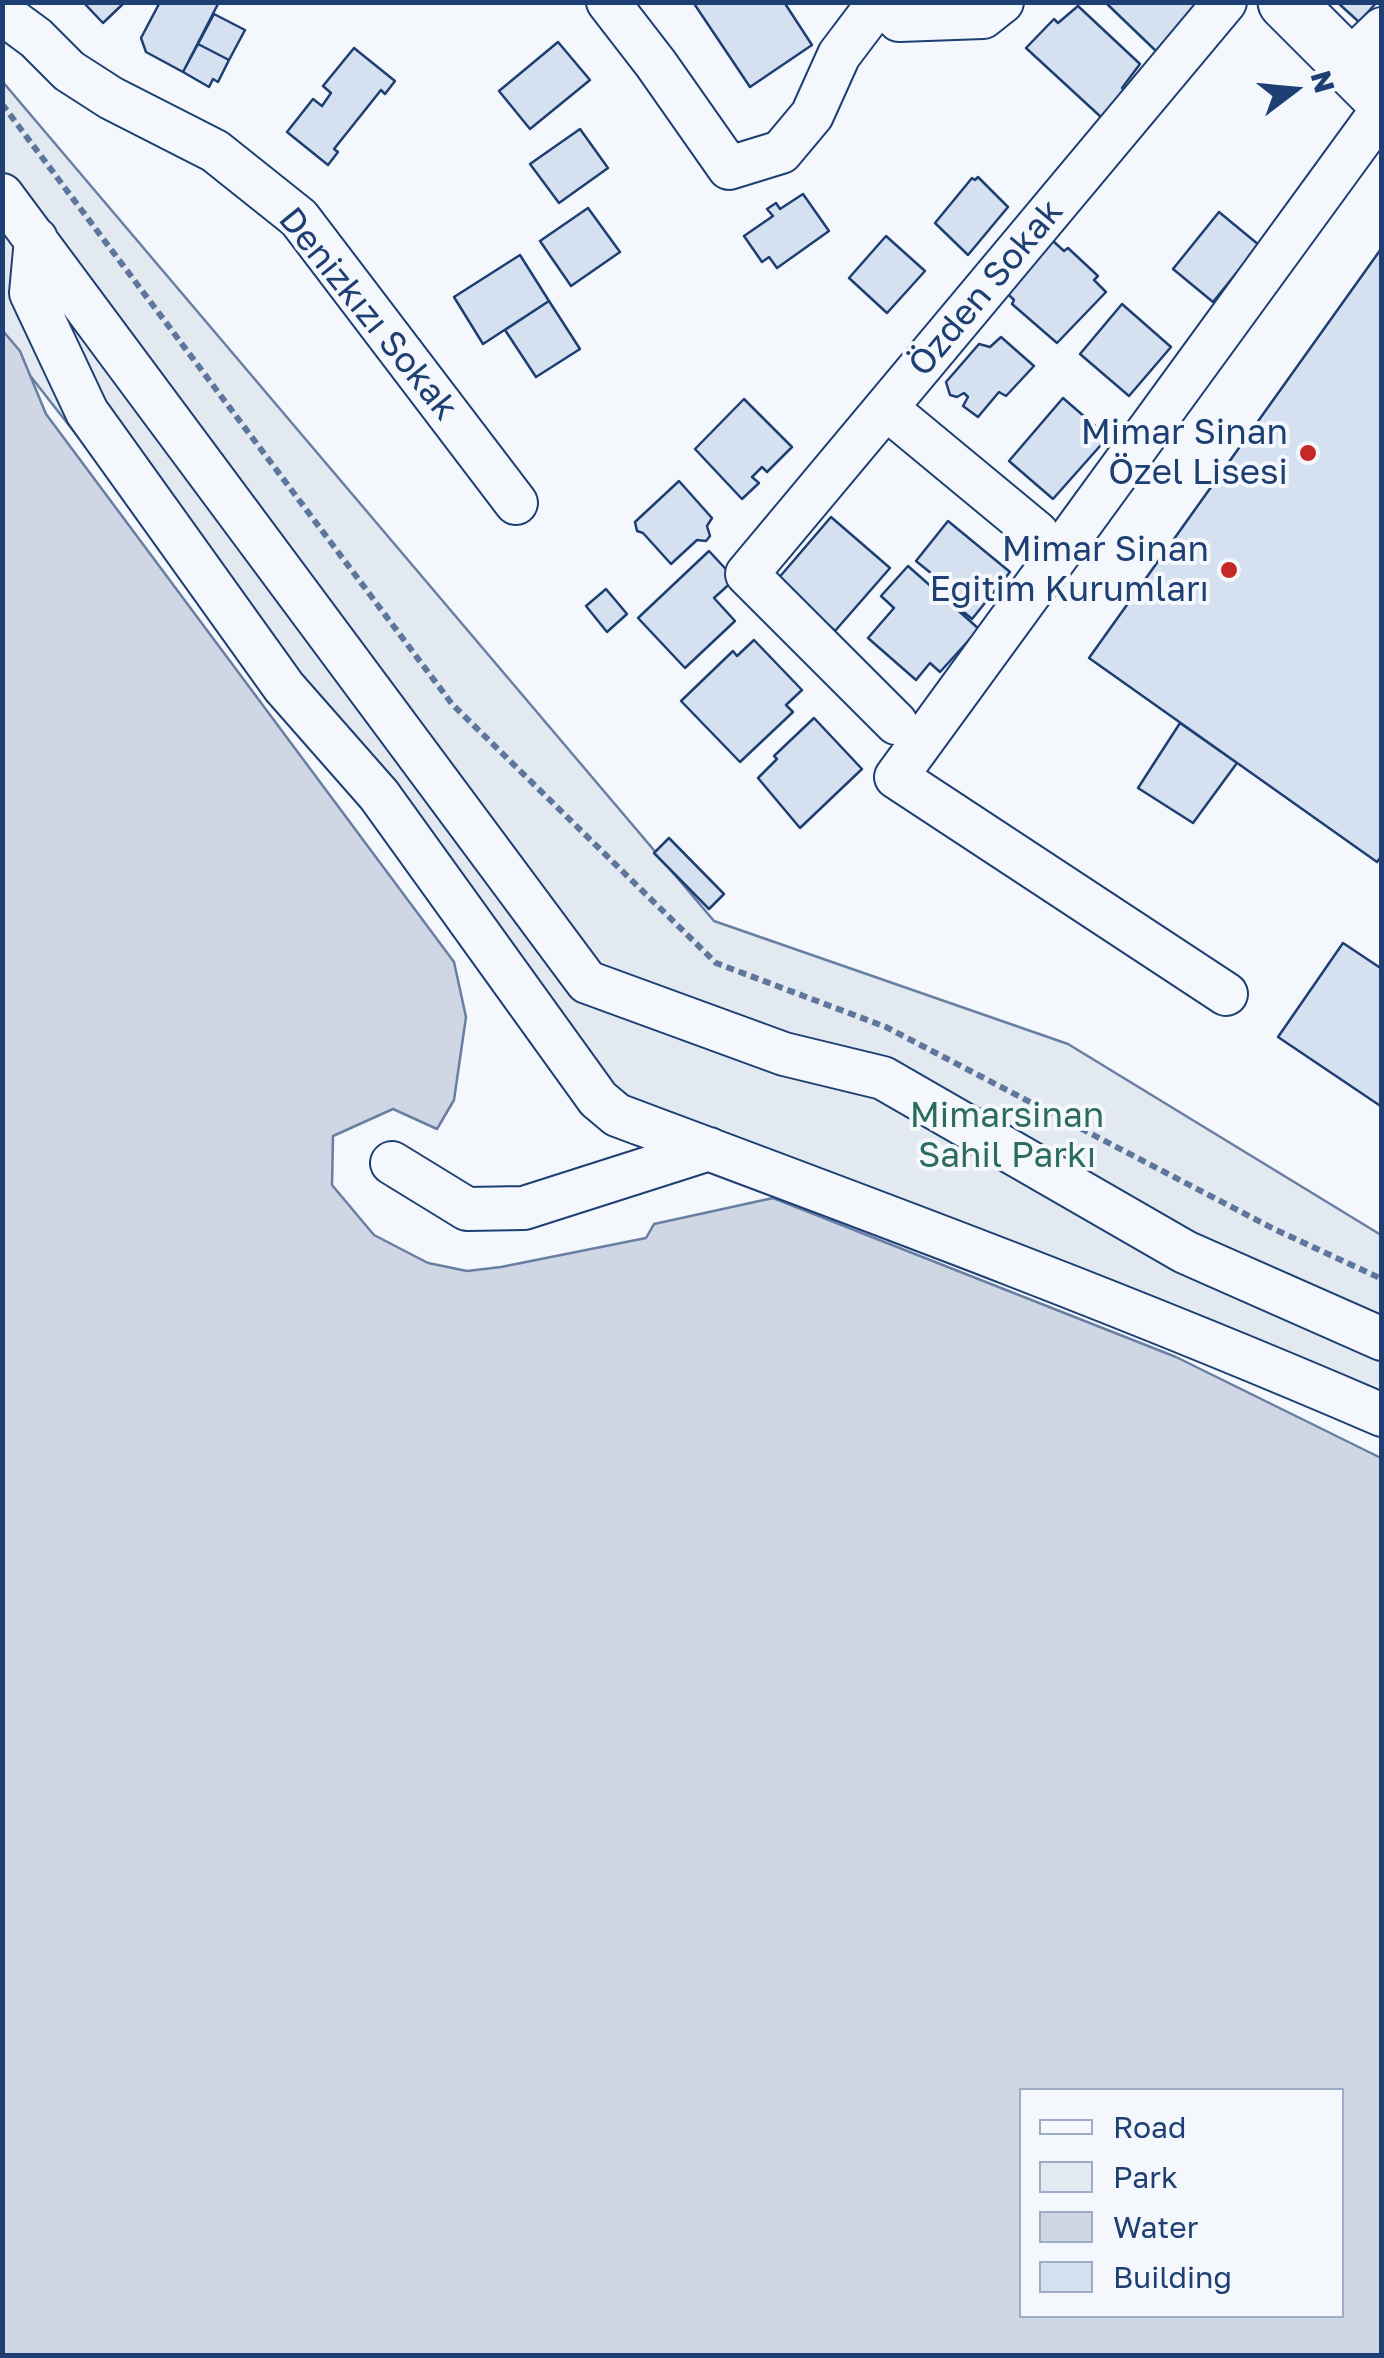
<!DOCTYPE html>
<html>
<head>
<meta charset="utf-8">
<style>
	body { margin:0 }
	#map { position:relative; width:1384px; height:2358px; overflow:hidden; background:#f4f7fb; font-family:"Golos Text",sans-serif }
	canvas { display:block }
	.frame { position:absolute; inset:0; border:5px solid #1d3f73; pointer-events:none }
	.legend { position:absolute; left:1019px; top:2088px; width:325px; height:230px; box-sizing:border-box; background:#f4f7fb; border:2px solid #9eadc5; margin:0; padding:12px 18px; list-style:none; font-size:30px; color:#1d3f73 }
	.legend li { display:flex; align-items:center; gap:20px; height:50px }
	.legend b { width:50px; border:2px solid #9eadc5 }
	.north { position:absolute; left:1244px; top:40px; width:100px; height:100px; -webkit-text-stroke:8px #f4f7fb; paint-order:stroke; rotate:74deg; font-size:28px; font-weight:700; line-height:40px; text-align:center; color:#1d3f73 }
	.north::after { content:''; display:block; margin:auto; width:35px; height:45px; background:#1d3f73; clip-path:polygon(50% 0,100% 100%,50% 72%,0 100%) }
</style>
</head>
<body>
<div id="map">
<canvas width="1384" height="2358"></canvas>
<div class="frame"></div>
<ul class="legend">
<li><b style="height:12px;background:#f4f7fb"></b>Road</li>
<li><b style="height:28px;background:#e3e9f0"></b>Park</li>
<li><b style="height:28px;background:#cfd7e4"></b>Water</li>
<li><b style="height:28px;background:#d5e0f0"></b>Building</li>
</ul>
<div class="north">N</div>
</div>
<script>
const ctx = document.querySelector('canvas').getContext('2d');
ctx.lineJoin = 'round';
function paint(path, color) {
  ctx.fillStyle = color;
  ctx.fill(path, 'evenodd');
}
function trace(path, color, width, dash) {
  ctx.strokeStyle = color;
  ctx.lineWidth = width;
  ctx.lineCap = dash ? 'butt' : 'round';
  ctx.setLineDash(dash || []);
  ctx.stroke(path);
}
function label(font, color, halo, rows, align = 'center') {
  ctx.font = font + ' "Golos Text",sans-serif';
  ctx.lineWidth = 8;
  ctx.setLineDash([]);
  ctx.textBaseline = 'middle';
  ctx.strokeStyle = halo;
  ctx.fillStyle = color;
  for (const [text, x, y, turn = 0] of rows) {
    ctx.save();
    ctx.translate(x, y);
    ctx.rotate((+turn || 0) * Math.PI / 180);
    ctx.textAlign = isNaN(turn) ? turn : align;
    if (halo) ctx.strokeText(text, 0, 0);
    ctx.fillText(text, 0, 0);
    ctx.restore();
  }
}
const green = new Path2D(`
	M2,81L714,921L1068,1044L1381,1235V1400L586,1086L3,341Z`);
paint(green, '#e3e9f0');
trace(green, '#687fa3', 2.5);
const water = new Path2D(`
	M3,331L20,351L46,414L454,962L466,1017L454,1100L437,1129L393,1109L333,1136L332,1185L374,1235L428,1263L467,1271L501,1267L646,1238L654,1224L773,1198L1176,1357L1381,1458V2355H3ZM1022,2090H1342V2316H1022Z`);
paint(water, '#cfd7e4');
trace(water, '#687fa3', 2.5);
const building = new Path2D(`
	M83,2H125L103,23Z
	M160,2H219L183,72L146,52L141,38Z
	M699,2H784L812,45L750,87L695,5Z
	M1105,2H1203L1157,52Z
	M1337,2H1377L1359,22Z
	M1078,6L1140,64L1122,88L1127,92L1102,118L1026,48L1054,19L1058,23Z
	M214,14L245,30L229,60L198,44Z
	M558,42L590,80L530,129L499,91Z
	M198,44L229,60L218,82L213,79L209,87L183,72Z
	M354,48L395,81L385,94L381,90L334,149L338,152L328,165L287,132L313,99L322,106L331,93L323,86Z
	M580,129L608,168L559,203L530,164Z
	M978,177L1008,207L968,255L935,223L972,178L975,180Z
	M803,194L829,231L777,268L769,257L762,262L744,236L773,216L767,209L776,203L780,209Z
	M588,208L620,252L571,286L540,241Z
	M1219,212L1259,245L1213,302L1173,269Z
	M886,236L925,271L887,313L849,278Z
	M1053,241L1064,251L1068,248L1098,276L1094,280L1106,292L1057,343L1012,304L1014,300L1005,291Z
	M1381,249L1382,855L1377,862L1089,658Z
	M520,255L549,301L483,344L454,297Z
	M549,301L580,349L536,377L505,330Z
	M1122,304L1171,347L1129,396L1080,354Z
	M1001,337L1034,366L1006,396L999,392L978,417L963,406L968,397L964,393L957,397L950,395L946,382L979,344L990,347Z
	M1063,398L1108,437L1053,499L1009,461Z
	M744,399L792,447L767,472L762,467L752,477L759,483L742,499L695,449Z
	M679,481L712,518L707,526L710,536L706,541L697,540L671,564L643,533L637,531L635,522Z
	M831,517L890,568L835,631L777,580Z
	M948,521L1010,572L972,619L947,598L953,591L916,561Z
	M709,551L735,579L714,598L735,621L685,668L638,618Z
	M908,566L979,629L940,672L930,663L916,680L868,638L894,608L881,596Z
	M606,589L627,614L607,632L586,606Z
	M754,640L802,690L786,705L793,712L740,762L681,701L733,651L737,656Z
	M814,718L862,769L800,828L758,778L777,759L774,756Z
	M1180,723L1237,763L1193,823L1138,788Z
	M669,838L724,894L709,909L654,853Z
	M1343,943L1382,969V1107L1278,1037Z`);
paint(building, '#d5e0f0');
trace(building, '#1d3f73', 2.5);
const minor = new Path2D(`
	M608,2L656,64L729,168L781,152L812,115L839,55L879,2
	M883,2L899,20L983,17L1002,2
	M2,13L36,38L69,71L111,98L215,151L299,218L516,503
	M1347,63L1382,29
	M2,195L587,982L784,1054L883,1078L1185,1252L1382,1339
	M36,239L31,293L87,412L284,687L379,795L598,1099L617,1115C874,1211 1130,1306 1382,1415
	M886,408L1037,533
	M896,723L747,574L1225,2
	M1226,994L896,777L1382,110
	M392,1163L467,1209L524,1208L709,1149`);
const major = new Path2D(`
	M1286,2L1382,98`);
trace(minor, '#1d3f73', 46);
trace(major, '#1d3f73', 59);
trace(new Path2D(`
	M2,104L452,704L716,963L886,1027L1274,1229L1382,1279`), '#5e769c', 6, [8, 5]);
trace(minor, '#f4f7fb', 42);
trace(major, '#f4f7fb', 55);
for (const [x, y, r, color] of [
	[1308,453,10,"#c62828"],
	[1229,570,10,"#c62828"]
]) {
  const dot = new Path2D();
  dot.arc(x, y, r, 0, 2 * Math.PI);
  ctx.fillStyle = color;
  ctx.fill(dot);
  trace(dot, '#f4f7fb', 4);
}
label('35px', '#1d3f73', '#f4f7fb', [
	["Özden Sokak",986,288,-50],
	["Denizkızı Sokak",368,314,51]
]);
label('35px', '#1d3f73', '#f4f7fb', [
	["Mimar Sinan",1288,433],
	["Özel Lisesi",1288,473],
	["Mimar Sinan",1209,550],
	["Eğitim Kurumları",1209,590]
], 'right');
label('35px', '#2c6c60', '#f4f7fb', [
	["Mimarsinan",1007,1116],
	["Sahil Parkı",1007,1156]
]);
</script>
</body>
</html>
